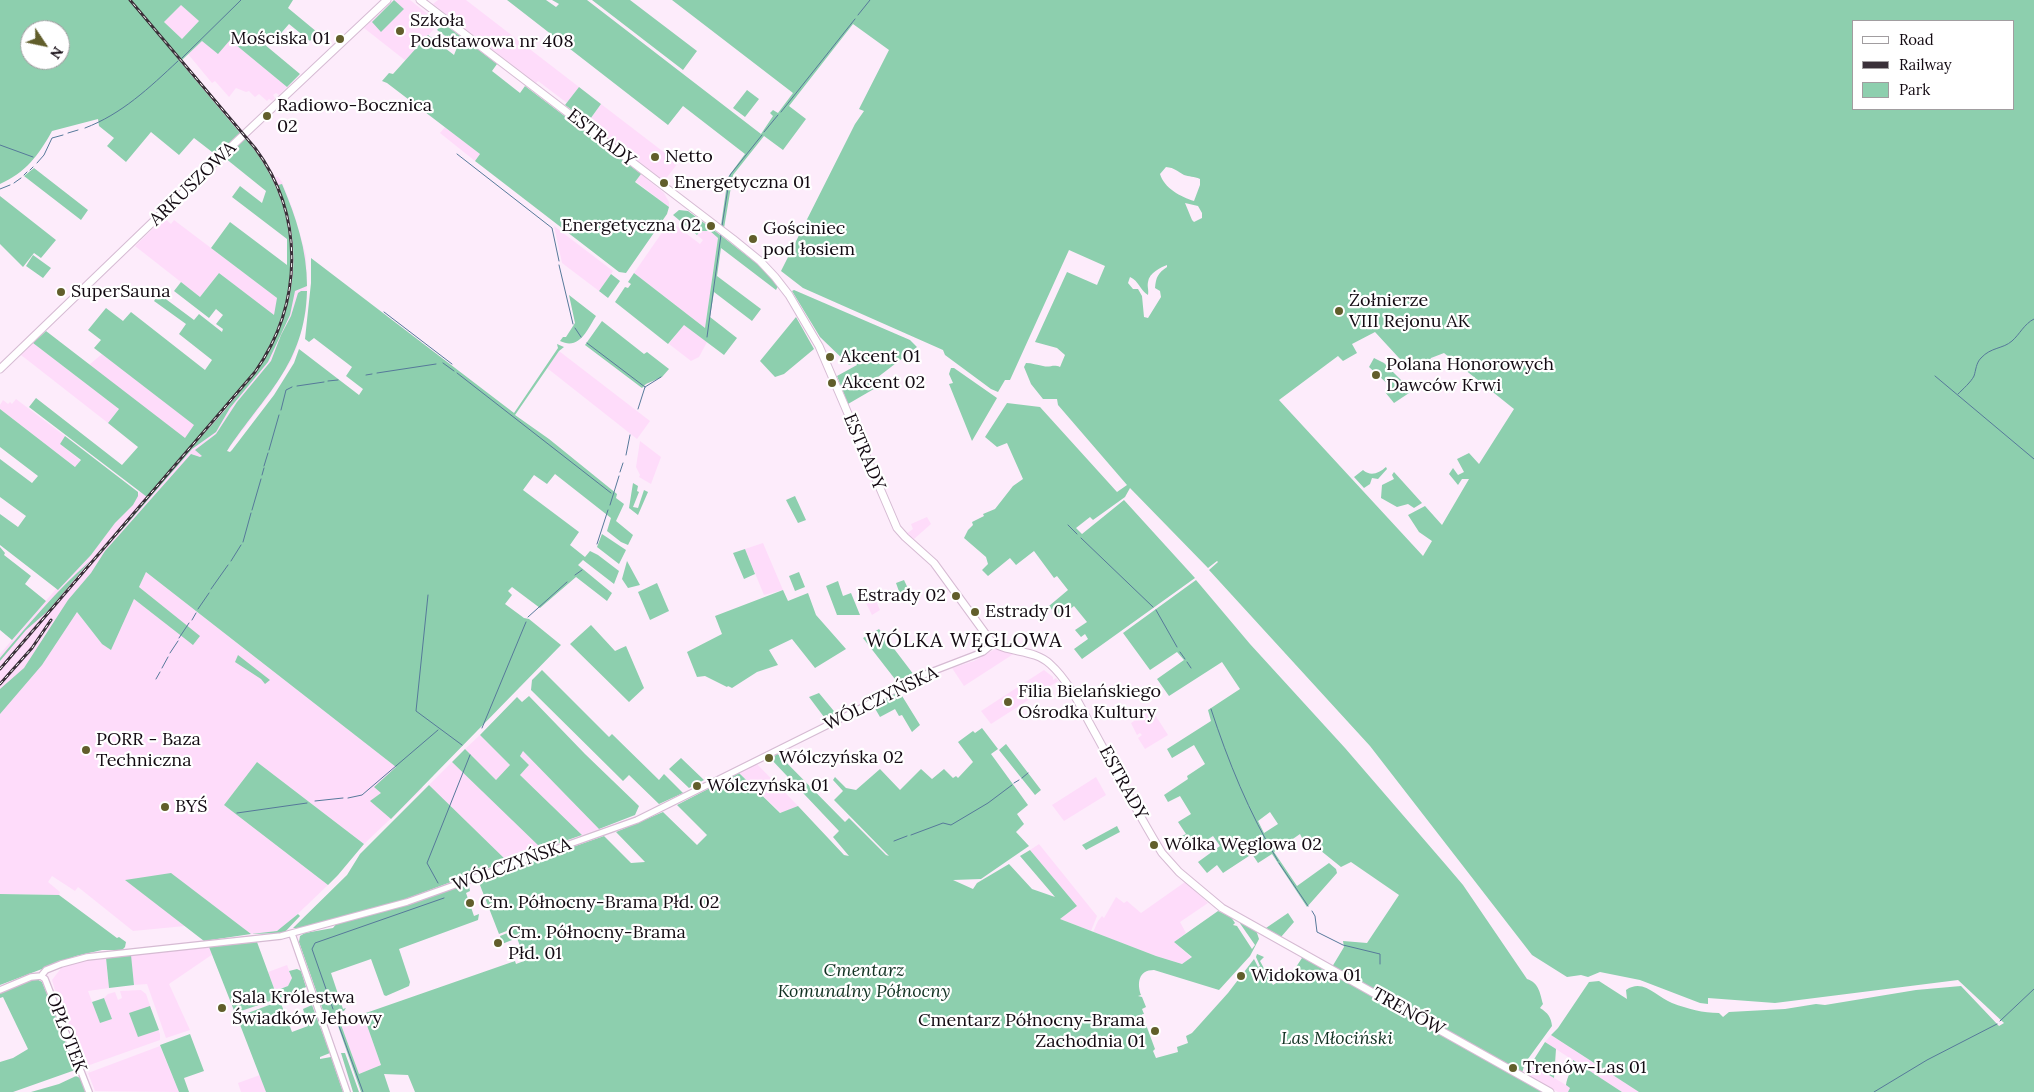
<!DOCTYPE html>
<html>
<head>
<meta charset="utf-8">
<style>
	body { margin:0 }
	#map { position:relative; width:2034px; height:1092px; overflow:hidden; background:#fdecfb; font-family:Lora,serif }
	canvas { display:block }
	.legend { position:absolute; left:1852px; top:20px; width:162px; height:90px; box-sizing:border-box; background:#fff; border:1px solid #a19da0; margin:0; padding:6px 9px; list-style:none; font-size:15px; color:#130a12 }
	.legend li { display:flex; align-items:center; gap:10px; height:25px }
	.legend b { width:25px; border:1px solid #a19da0 }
	.north { position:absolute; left:20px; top:20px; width:50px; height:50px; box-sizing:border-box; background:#fff; border:1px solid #a19da0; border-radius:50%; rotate:124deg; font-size:14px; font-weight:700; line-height:20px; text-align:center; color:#130a12 }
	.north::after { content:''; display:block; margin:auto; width:18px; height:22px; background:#615e2b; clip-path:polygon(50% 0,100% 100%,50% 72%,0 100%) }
</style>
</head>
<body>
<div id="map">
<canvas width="2034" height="1092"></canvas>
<ul class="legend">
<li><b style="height:6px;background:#fff"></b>Road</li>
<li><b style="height:6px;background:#3a3039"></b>Railway</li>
<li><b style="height:14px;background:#8dcfae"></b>Park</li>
</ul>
<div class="north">N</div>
</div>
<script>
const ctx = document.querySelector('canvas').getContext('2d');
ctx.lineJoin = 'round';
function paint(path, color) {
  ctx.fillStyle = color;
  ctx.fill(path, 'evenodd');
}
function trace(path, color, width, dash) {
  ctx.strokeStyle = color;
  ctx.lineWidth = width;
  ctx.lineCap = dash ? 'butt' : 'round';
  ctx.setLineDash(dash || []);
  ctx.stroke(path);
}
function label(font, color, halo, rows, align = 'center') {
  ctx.font = font + ' Lora,serif';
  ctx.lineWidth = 4.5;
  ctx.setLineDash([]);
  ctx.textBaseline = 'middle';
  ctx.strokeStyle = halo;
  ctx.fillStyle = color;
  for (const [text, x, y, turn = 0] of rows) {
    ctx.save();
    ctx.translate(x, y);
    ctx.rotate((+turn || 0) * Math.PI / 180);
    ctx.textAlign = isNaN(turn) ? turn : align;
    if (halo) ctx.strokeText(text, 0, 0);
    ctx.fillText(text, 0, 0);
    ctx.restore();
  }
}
paint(new Path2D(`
	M394,0H410L439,23L406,61L364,28Z
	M438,0H466L579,87L567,103L538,81L536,83L433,4Z
	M181,4L199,21L182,39L164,22Z
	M230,40L287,87L279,95L276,93L273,95L275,98L272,101L269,99L267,101L259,94L255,97L249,91L246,92L236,88L229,97L215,81L212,83L188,54L202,41Z
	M179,56L242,131L240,133L177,58Z
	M601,104L678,163L664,181L588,122Z
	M445,127L480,154L475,161L440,133Z
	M247,137L275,177H278L282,182L293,210L306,255L307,284L306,311L297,347L291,361L270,394L227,451L77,612L102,644L134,599L193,644L199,636L139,587L146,572L423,788L364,844L257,762L224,805L328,885L284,927L277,931L251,934L171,874L126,880L185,926L133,931L78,887L75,891L52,876L48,882L60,892L59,895L0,894V654L56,589L91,555L115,523L133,505L138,494L185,439L89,365L102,354L195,425L273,315L219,273L200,297L135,246L164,218L171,224L174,220L277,298L288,266L287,239L284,237L277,190L264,163L245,138Z
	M641,174L664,193L669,202V207L635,181Z
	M670,221L700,244L703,240L697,235L700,231H710L718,238L705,328L634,273Z
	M554,226L613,271L599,291L562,263Z
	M684,324L707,342L699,357L691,361L669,344Z
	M33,343L119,409L108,423L21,355Z
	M559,351L650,421L637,439L547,368Z
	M16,399L65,436L60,444L81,461L75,467L0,409V405L3,400L8,404L10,402L12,404Z
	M640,441L661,457L651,484L639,477L640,475L636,467Z
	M927,517L931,524L914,539L906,534L913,529L911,524Z
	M763,543L783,590L764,595L745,549Z
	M871,594H873L880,610L872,615L863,597Z
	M997,648L1015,653L964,686L952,668L974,661Z
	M1044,670L1053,677V680L1056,678L1058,681L991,724L981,711Z
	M1152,710L1168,735L1145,749L1138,738L1142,735L1140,733L1137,735L1131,723Z
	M480,735L510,765L496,780L465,749Z
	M523,751L599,829L582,835L520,775L529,765L520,755Z
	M452,762L466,774L542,849L507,861L429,785Z
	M757,764L798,806L781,813L739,773Z
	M1096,777L1106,795L1064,821L1052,805Z
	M1039,844L1097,916L1091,931L1060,919L1077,906L1030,850Z
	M1185,882L1208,903L1180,922L1186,933L1174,942L1192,958L1182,964L1156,956L1093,932L1098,921L1102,916L1104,918L1116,897L1124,903L1127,901L1141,913Z
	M209,947L213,954L169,984L190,1030L166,1038L147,984L134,985L130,955Z
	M106,959L109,988L88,991L100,1023L111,1019L104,998L108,994L115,992L118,1000L122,998L120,991L141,990L146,994L160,1034V1040L84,1067L68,1022L61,1011L52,980L62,967L77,962Z
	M287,965L292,978L288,986L275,991L268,972Z
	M363,1014L381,1065L359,1074L340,1022Z
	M1551,1035L1639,1092H1622L1545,1042Z
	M160,1046L179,1092L95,1091L88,1073Z
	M1531,1064L1571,1088L1568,1092H1558L1525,1074Z
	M260,1075L266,1092H241L238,1083Z`), '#fedcfa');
paint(new Path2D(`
	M0,0H293L288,8L317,32L310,41L289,24L276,39L271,35L264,44L300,74L287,87L230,40L218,54L202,41L182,60L179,56L177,58L240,133L216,155L194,138L179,155L151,132L126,162L107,146L114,138L99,126L98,119L52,131C39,155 25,173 0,184ZM181,5L199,21L182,39L164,22ZM30,30H60V60H30Z
	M394,0L404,9L381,32L372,22Z
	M507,0H546L556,7L559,4L552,0H587L761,134L773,116L770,113L773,110L778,113L793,93L672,0H2034V1092H1639L1551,1035L1558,1028L1589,982L1599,981L1627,999L1626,990C1644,978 1656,997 1672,1003C1688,1009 1703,1013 1719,1013L1723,1017L1729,1012L1785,1009L1816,1004L1825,1005L1916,990L1961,986L1999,1026L2004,1023L1958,980L1775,1003L1708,998V1004L1700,1003L1640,980L1600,972L1588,977L1581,975L1567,977L1532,955L1370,746L1209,570L1218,562L1217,561L1208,568L1130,488L1125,497L1093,520L1090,517L1076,528L1082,534L1124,500L1195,578L1082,659L1074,649L1088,639L1085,634L1081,637L1075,630L1087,622L1074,606L1059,618L1049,606L1068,590L1057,576L1054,578L1034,551L1016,565L1010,558L988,576L982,570L988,564L986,557L964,538L968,530L973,525L972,522L984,516L983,514L995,509L1013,486L1023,479L1007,443L997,447L985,437L1007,403L1040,407L1117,492L1127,485L1058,405L1057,399H1043L1031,384L1024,367L1026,363C1032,363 1037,365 1043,366C1050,368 1053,364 1060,367L1065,355L1057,348L1035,342L1067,272L1097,285L1105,266L1069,250L1010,380H1005L998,392L991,389L945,355L943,350L803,288L781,271L855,124L864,111L859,109L889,50L853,24L789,106L806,119L783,150L764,136L733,175L724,228L721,225L728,177L745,154L683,106L668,125ZM1853,21H2013V109H1853ZM1166,167C1175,168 1177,171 1184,175C1189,177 1194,176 1200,179V185L1194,201C1181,197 1164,188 1160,174ZM1185,203L1198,206L1202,213V218L1194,222L1192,220ZM1167,265V267C1158,273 1156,277 1155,288L1160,291L1161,297L1148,318L1144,317L1142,296L1138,289H1133L1128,283L1130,277C1139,281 1140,290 1148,295C1149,290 1147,287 1148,282C1149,273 1161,267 1167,265ZM1375,332L1399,358L1415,370L1425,368L1431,358L1444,353L1514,409L1479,464L1469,453L1457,459L1464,472L1458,475L1453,468L1449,474L1458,485L1462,479H1469L1442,525L1425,506L1408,515L1419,532L1432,541L1423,556L1279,400L1338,356L1343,361L1357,353L1352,344Z
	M592,0H630L697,51L683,70Z
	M443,23L497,64L492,71L520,93L525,86L641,174L635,182L669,207L667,214L626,273L619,272L475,161L480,154L387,83L382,81L389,73L393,74L428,35L454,55L458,45L437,30Z
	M579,87L601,104L588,122L565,105Z
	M747,90L759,99L745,117L733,108Z
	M245,138C303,206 305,295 257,368L147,497L29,407L36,398L122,465L138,447L108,423L119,409L33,343L46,331L185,438L194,425L94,348L101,340L88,330L106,308L123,321L131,312L205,370L212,360L179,334L186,324L154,301L159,294L194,320L199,314L222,332L223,329L216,324L223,315L216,309L209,318L174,291L181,282L200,297L219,273L274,315L277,298L211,248L230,222L287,265V239L232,197L240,186L262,203L266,191L225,158Z
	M34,168L88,210L81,220L24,176Z
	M282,184C296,217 307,250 307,286L295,291L290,315L268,362L230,408L216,432L192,449L120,532C127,518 156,489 168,474C232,400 308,337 291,229C289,214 283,199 278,185Z
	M0,196L56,240L41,258L34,253L23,267L0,244Z
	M679,210L688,211L723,237L760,266L778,286L776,290L721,248L717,276L761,309L752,321L714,292L710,317L737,338L724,355L684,325L668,344L615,302L625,287L628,288L631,284L628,282L634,273L705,328L718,238L710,231H700L697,235L673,215Z
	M33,255L51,268L43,278L26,266Z
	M311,258L514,413L558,348L557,344L564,347L559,351L515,415L549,439L617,494L616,498L624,504L616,521L633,535L628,545L621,542L607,531L611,518L555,474L547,484L534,475L523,490L579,532L570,545L585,557L590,551L598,555L619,571L614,584L583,560L578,565L612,593L607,601L576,577L540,608L512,587L508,591L512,595L505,604L524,618L529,619L561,645L391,819L370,801L381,793L374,787L396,767L146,572L139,587L200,636L193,645L134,599L111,650L102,644L77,612L42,665L0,714V689L24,668L68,600L91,573L105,551L191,454L200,457L202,456L195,450L216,434L237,402L271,361L281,335L291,316L298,293L301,291H307C305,365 264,395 227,451L230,452L232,450L274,395L294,363L299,349L359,395L363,389L346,376L352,367L314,338L309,342L305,339L311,283Z
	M611,274L620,281L608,298L599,291Z
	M794,290L910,340L917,347L878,377L879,386L848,404L837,376L857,365L856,363L849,365L820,337L792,291Z
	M569,295L596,316C588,328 580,351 560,341L563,337H566L575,323Z
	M796,317L814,349L784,374L775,377L760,361Z
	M602,321L644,354L647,352L669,369L662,377L646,384L642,388L585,345Z
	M1374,358L1384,363L1412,391L1394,403L1385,392L1390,386L1369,367Z
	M951,368H954L997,398L972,441L949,384L953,383L949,374Z
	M0,409L75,467L81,460L60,444L65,436L138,492V496L133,505L115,523L91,555L58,590L0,545V514L18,527L26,516L0,497V459L32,483L38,476L0,447Z
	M1386,467L1387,469L1378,479L1372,478L1370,484L1364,488L1354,477L1363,470C1371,477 1379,473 1386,467Z
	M1394,472L1422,503L1414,508L1408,504L1397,507L1381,498L1382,485L1394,479L1392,475Z
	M633,483L638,486L637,491L639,492L633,507L638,508L644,490L648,492L638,515L629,508Z
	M795,496L806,520L798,523L786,500Z
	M602,534L626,550L619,564L597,547Z
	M0,547L5,553L4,555L31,576L25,584L46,601L12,640L0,630Z
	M745,549L755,574L744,579L733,553Z
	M90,561L49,610L26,630L0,661V658C28,625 57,590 90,561Z
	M627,561L640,585L628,588L622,579Z
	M799,572L805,587L795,591L789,576Z
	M904,580L912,597L902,600L896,583Z
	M1196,580L1250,644L1345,748L1446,865L1463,885L1527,979C1539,983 1540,993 1543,1004L1540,1008C1548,1013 1551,1017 1552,1026L1525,1063L1522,1073L1332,967L1344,947L1343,941L1367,943L1399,895L1351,862L1341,867L1305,838L1303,840L1300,834L1274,852L1297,886L1329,863L1336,869L1337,873L1307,907L1272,854L1258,863L1252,854L1223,873L1217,865L1207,873L1198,862L1220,846L1213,836L1191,850L1182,836L1186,834L1178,822L1191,814L1180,796L1168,802L1164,795L1188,779L1187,776L1205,764L1194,745L1172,758L1167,749L1211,721L1208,710L1240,689L1222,662L1169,696L1157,679L1184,660L1177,652L1150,670L1123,633ZM1270,812L1278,824L1264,833L1258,821Z
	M838,581L843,596L851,593L860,615H837L826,586Z
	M657,583L669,611L650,620L638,592Z
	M783,590L788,601L808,593L816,615L846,649L815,668L792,639L769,650L778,665L757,672L732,688L728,686L727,687L705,676L697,677L687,652L722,634L715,616Z
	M591,625L615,651L626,646L644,688L629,702L570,644Z
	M879,629L914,675L898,683L863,638Z
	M238,655L270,680L265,684L261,679L235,662Z
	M542,670L609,737L612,734L659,780L664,774L683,793L659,804L629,775L623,781L531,690L532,680Z
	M899,691L920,725L912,732L902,715L899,716L895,709L880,717L873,705Z
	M819,693L838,716L827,721L809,697Z
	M529,696L585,754L639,806L635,815L599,829L523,751L520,756L529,765L520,775L582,835L542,849L452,762L465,749L496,780L510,765L480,735L517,697L522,702Z
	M982,728L998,749L991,754L1028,805L1017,814L1024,824L1016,832L1029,846L981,879L953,880L973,889L977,883L1009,864L1032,889L1055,897L1020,856L1030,850L1077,906L1060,919L1156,956L1182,964L1192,957L1174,942L1218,911L1231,917L1235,923L1233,925L1237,926L1252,949L1255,945L1239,922L1256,930L1259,939L1250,956L1219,990L1154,970C1138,970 1137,984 1141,995L1138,996L1142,997L1146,1007L1142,1009L1144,1014H1142L1155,1049L1153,1051L1156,1058L1178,1052L1177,1047L1188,1043L1186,1036L1192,1033L1228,993L1254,959L1258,967L1260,966L1256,957L1257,954L1264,957L1260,961L1273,985L1292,973L1302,958L1297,953L1546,1092H415L408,1075L384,1074L390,1092H361L337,1023L340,1022L359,1074L381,1065L363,1014L515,961L516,964L524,961L522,957L518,958L515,948L520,946L517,938L502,944L500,936L510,932L509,930L499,934L478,880L604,836L631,863L645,862L616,832L663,812L697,845L707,835L677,805L739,773L780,813L798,806L844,855L849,856L833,837L839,831L770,758L778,754L845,822L849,818L886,855L889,856L834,800L843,791L833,780L835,777L846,788L856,790L880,769L900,790L921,769L932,779L944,769L953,778L956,776L958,778L973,762L958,742L973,731L975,733Z
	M1006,744L1041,790L1035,795L999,750Z
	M681,758L704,780L689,788L669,769Z
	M257,762L364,844L338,875L328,885L224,805Z
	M429,785L507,861L403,900L302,928H293L347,875L360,854Z
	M1117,826L1120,832L1118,833L1086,850L1082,845Z
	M171,873L251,934L277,931L298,914L300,916L284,933L251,934L204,941L125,880Z
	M464,884L469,886L470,891L466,893L474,916L479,914L478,920L399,949L410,982L409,986L386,996L384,995L371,959L331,973L343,1009L346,1008L344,1011L325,1016L299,942L300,936L305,933L333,928L337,923L409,904Z
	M0,894L59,895L117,938L119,937L126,942L125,947L122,950H102L76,956L0,985Z
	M1288,913L1294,922L1281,937L1266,928Z
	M257,942L275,991L288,986L292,978L289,971L297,969L301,971L306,987L297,992L235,1013L209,947Z
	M131,955L134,985L109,988L106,958Z
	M35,978L42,982L78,1069L13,1092H0V1062L13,1058L28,1049L3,997L0,998V993Z
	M104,998L112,1019L100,1023L92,1002Z
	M280,1001L292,1032L308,1026L303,1009L312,1005L330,1053L320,1057V1059L331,1057L343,1092H266L237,1017Z
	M150,1006L159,1030L138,1037L129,1013Z
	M190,1034L204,1071L184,1078L189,1092H179L160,1045Z
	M1545,1042L1556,1049L1554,1078L1531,1064Z
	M341,1053H345L359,1092H353Z
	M1573,1060L1622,1092H1568L1570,1088L1566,1085C1567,1076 1573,1069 1573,1060Z
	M76,1076L80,1078L86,1092H31L59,1084Z`), '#8dcfae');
trace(new Path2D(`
	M858,15L870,0
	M182,58L241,0
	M781,112L855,19
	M85,128C122,114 149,88 178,61
	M764,132L778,115
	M68,133L78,130
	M0,145L33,157
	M457,154L552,228L559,261
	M37,163L44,155L52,138L63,135
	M30,170L33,167
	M24,175L27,172
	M14,183L21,178
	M0,189L10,185
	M722,226L730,175L762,135
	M559,265L573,324
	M384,312L452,364
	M575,328L581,337
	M707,337L721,235
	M587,343L645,387
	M443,363L454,371
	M377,373L436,364
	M457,373L611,493
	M366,375L372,374
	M1935,376L2034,459
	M328,381L338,380
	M297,386L324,382
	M1958,394C1963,389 1971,382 1974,376C1976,370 1976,363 1981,358C1991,347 2003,349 2012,341C2020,334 2024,324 2034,319
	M638,409L645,387L661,377
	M281,410L286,390L292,387
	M269,450L279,415
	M626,455L630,435
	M264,466L268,453
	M620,472L623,463
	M262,475L264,468
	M610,505L619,476
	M252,510L261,479
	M1068,525L1077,534
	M1081,538L1153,607
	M243,542L251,513
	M597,544L608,510
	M231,561L241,545
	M575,575L582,570
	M211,589L228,565
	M428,595L416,711L462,745
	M198,609L209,593
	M1156,610L1177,647
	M528,617L567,582
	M192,620L196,613
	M179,638L189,623
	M1180,652L1185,659
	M170,653L178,641
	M1187,662L1191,668
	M162,668L168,657
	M156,679L160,672
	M1211,709C1228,761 1249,813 1278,861
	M482,728L526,622
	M1022,778L1028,773
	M1014,783L1019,780
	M348,798L362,795L438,730
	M315,801L343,798
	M237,813L307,803
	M911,835L943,823L951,825L988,803L1012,785
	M894,841L907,836
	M1279,863L1308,906
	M438,883L427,863L470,755
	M1312,911L1315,916L1317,932L1343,945L1380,954V964
	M333,1009L312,949L315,943L444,898
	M2000,1021L2034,989
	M339,1026L363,1092
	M1874,1092L1927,1060L1997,1024`), '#56799a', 1);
const tertiary = new Path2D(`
	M292,934L347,1092
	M41,976L45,979L89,1092
	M0,990L31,977L41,976L46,970L61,964L87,957L281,936L407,902L637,820L850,714L918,677L983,652L994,643`);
const secondary = new Path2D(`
	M420,0L733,239L760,261L775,277L789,295L819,346L897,528L905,537L934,563L990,640C1006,654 1033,648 1050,664C1070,682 1082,710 1095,733C1117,773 1138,814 1162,853L1179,872L1222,908L1550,1092
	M0,369L217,160L387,0`);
trace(tertiary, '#d6bbd3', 8);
trace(secondary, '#d6bbd3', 9);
trace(tertiary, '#fff', 5.5);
trace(secondary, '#fff', 7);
const rail = new Path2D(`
	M0,669L255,372C303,304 305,215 255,148L130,0
	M0,684L32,648L51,620`);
trace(rail, '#3a3039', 3);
trace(rail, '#fff', 1, [4]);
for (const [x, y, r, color] of [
	[400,31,5,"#615e2b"],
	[340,39,5,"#615e2b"],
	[267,116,5,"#615e2b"],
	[655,157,5,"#615e2b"],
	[664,183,5,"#615e2b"],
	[711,226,5,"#615e2b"],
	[753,239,5,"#615e2b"],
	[61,292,5,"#615e2b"],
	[1339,311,5,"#615e2b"],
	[830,357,5,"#615e2b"],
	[1376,375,5,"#615e2b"],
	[832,383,5,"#615e2b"],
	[956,596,5,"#615e2b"],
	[975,612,5,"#615e2b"],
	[1008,702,5,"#615e2b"],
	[86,750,5,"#615e2b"],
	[769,758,5,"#615e2b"],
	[697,786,5,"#615e2b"],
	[165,807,5,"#615e2b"],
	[1154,845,5,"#615e2b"],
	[470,903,5,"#615e2b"],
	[498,943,5,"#615e2b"],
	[1241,976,5,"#615e2b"],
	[222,1008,5,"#615e2b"],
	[1155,1031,5,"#615e2b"],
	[1513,1068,5,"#615e2b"]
]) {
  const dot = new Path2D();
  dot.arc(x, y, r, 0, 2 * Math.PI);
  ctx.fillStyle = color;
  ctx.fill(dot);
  trace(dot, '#fff', 2);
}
label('18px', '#130a12', '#fff', [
	["Szkoła",410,21],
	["Podstawowa nr 408",410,42],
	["Mościska 01",330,39,"right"],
	["Radiowo-Bocznica",277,106],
	["02",277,127],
	["Netto",665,157],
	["Energetyczna 01",674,183],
	["Energetyczna 02",701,226,"right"],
	["Gościniec",763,229],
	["pod łosiem",763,250],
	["SuperSauna",71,292],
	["Żołnierze",1349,301],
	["VIII Rejonu AK",1349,322],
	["Akcent 01",840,357],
	["Polana Honorowych",1386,365],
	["Dawców Krwi",1386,386],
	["Akcent 02",842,383],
	["Estrady 02",946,596,"right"],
	["Estrady 01",985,612],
	["Filia Bielańskiego",1018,692],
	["Ośrodka Kultury",1018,713],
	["PORR - Baza",96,740],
	["Techniczna",96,761],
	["Wólczyńska 02",779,758],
	["Wólczyńska 01",707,786],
	["BYŚ",175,807],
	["Wólka Węglowa 02",1164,845],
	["Cm. Północny-Brama Płd. 02",480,903],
	["Cm. Północny-Brama",508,933],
	["Płd. 01",508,954],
	["Widokowa 01",1251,976],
	["Sala Królestwa",232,998],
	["Świadków Jehowy",232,1019],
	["Cmentarz Północny-Brama",1145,1021,"right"],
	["Zachodnia 01",1145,1042,"right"],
	["Trenów-Las 01",1523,1068]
], 'left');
label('18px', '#130a12', '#fff', [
	["ESTRADY",601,138,38],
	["ARKUSZOWA",193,184,-44],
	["ESTRADY",864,452,67],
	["WÓLCZYŃSKA",881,699,-26],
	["ESTRADY",1123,783,61],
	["WÓLCZYŃSKA",512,865,-20],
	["TRENÓW",1408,1012,29],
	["OPŁOTEK",66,1033,69]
]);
label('italic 18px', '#113122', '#fff', [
	["Cmentarz",864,971],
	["Komunalny Północny",864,992],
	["Las Młociński",1337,1039]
]);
ctx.letterSpacing = '1px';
label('20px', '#130a12', '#fff', [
	["WÓLKA WĘGLOWA",964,641]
]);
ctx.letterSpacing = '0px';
</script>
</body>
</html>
